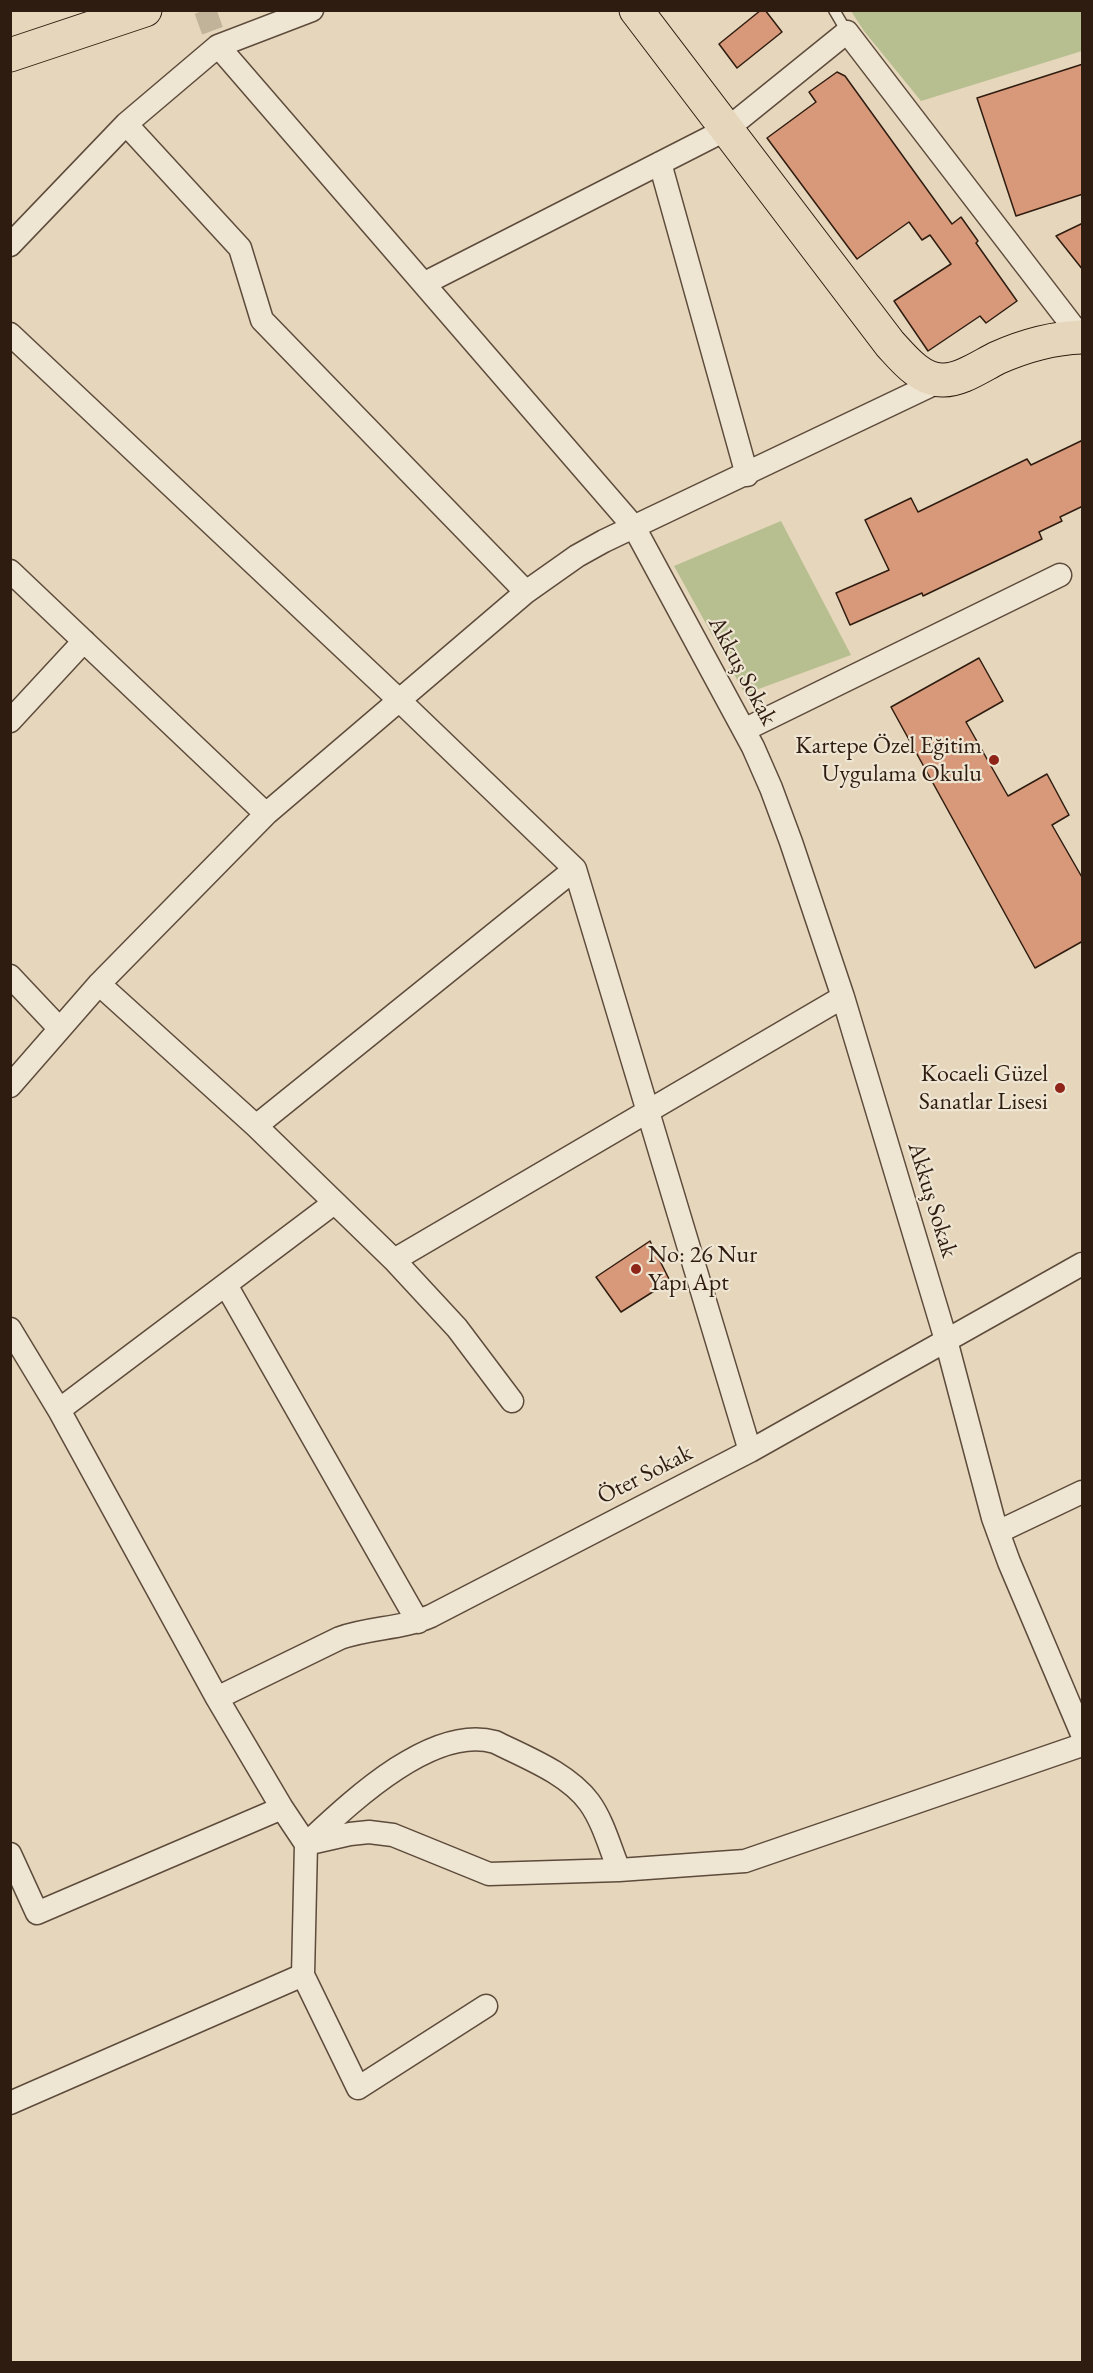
<!DOCTYPE html>
<html>
<head>
<meta charset="utf-8">
<style>
	body { margin:0 }
	#map { position:relative; width:1093px; height:2373px; overflow:hidden; background:#e6d7bc; font-family:"EB Garamond",serif }
	canvas { display:block }
	.frame { position:absolute; inset:0; border:12px solid #2f1c10; pointer-events:none }
</style>
</head>
<body>
<div id="map">
<canvas width="1093" height="2373"></canvas>
<div class="frame"></div>
</div>
<script>
const ctx = document.querySelector('canvas').getContext('2d');
ctx.lineJoin = 'round';
function paint(path, color) {
  ctx.fillStyle = color;
  ctx.fill(path, 'evenodd');
}
function trace(path, color, width, dash) {
  ctx.strokeStyle = color;
  ctx.lineWidth = width;
  ctx.lineCap = dash ? 'butt' : 'round';
  ctx.setLineDash(dash || []);
  ctx.stroke(path);
}
function label(font, color, halo, rows, align = 'center') {
  ctx.font = font + ' "EB Garamond",serif';
  ctx.lineWidth = 4.5;
  ctx.setLineDash([]);
  ctx.textBaseline = 'middle';
  ctx.strokeStyle = halo;
  ctx.fillStyle = color;
  for (const [text, x, y, turn = 0] of rows) {
    ctx.save();
    ctx.translate(x, y);
    ctx.rotate((+turn || 0) * Math.PI / 180);
    ctx.textAlign = isNaN(turn) ? turn : align;
    if (halo) ctx.strokeText(text, 0, 0);
    ctx.fillText(text, 0, 0);
    ctx.restore();
  }
}
paint(new Path2D(`
	M851,11H1082V51L921,101L864,31Z
	M781,521L851,655L745,694L674,566Z`), '#b7be8f');
const building = new Path2D(`
	M761,10H765L782,32L737,68L719,44Z
	M1083,64V194L1016,216L977,98Z
	M837,72L845,76L952,224L961,217L978,241L976,243L1017,301L986,323L980,316L928,351L894,301L951,264L930,235L922,240L909,222L857,259L767,138L816,102L809,92Z
	M1083,223V270L1056,236Z
	M1083,440V506L1060,517L1062,521L1039,532L1042,539L923,596L922,593L850,625L836,593L889,570L865,520L911,498L918,512L1027,459L1031,465Z
	M979,658L1003,701L966,722L1008,796L1047,774L1069,815L1052,825L1083,879V941L1035,968L891,707Z
	M650,1241L670,1281L621,1312L596,1277Z`);
paint(building, '#d79979');
trace(building, '#2f1c10', 1.5);
trace(new Path2D(`
	M205,10L218,46`), '#c1b29a', 22, [22, 11]);
const service = new Path2D(`
	M834,10L847,32`);
const minor = new Path2D(`
	M218,46L312,10
	M126,124L240,248L262,320L526,592
	M660,163L747,475
	M10,245L126,124L218,46L634,527L753,747L771,788L791,842L843,997L946,1340L993,1518L1009,1562L1082,1734
	M425,283L727,129L847,32L1081,337
	M10,334L399,700L575,869L750,1451
	M10,571L266,814
	M10,721L84,641
	M744,730L1060,575
	M10,976L59,1028
	M99,984L256,1126L394,1260L457,1328L512,1401
	M10,1086L99,984L266,814L526,592L577,556L604,541L940,381
	M256,1126L575,869
	M394,1260L843,997
	M226,1285L418,1622
	M10,1329L59,1410L217,1698L282,1808L306,1844L303,1975L10,2103
	M59,1410L334,1203
	M998,1532L1082,1492
	M217,1698L340,1638C371,1627 402,1629 431,1616L750,1451L1082,1264
	M307,1843C350,1803 432,1724 495,1742C527,1758 567,1773 589,1802C603,1821 610,1848 619,1870
	M306,1844L350,1834L369,1832L393,1835L489,1874L619,1870L745,1861L1082,1745
	M10,1854L37,1913L282,1808
	M303,1975L358,2088L486,2006`);
const trunk = new Path2D(`
	M636,10L890,344C903,358 920,380 942,380C960,381 981,366 997,358C1024,346 1053,338 1082,337
	M10,55L145,10`);
trace(service, '#5d4b3b', 13);
trace(minor, '#5d4b3b', 25);
trace(trunk, '#2f1c10', 35);
trace(service, '#efe5d3', 10);
trace(minor, '#efe5d3', 22);
trace(trunk, '#e6d7bc', 33);
for (const [x, y, r, color] of [
	[994,760,6,"#8f2418"],
	[1060,1088,6,"#8f2418"],
	[636,1269,6,"#8f2418"]
]) {
  const dot = new Path2D();
  dot.arc(x, y, r, 0, 2 * Math.PI);
  ctx.fillStyle = color;
  ctx.fill(dot);
  trace(dot, '#efe5d3', 2);
}
label('24px', '#2f1c10', '#efe5d3', [
	["Akkuş Sokak",742,671,62],
	["Akkuş Sokak",932,1200,73],
	["Öter Sokak",645,1475,-27]
]);
label('24px', '#2f1c10', '#efe5d3', [
	["Kartepe Özel Eğitim",982,746],
	["Uygulama Okulu",982,774],
	["Kocaeli Güzel",1048,1074],
	["Sanatlar Lisesi",1048,1102],
	["No: 26 Nur",648,1255,"left"],
	["Yapı Apt",648,1283,"left"]
], 'right');
</script>
</body>
</html>
